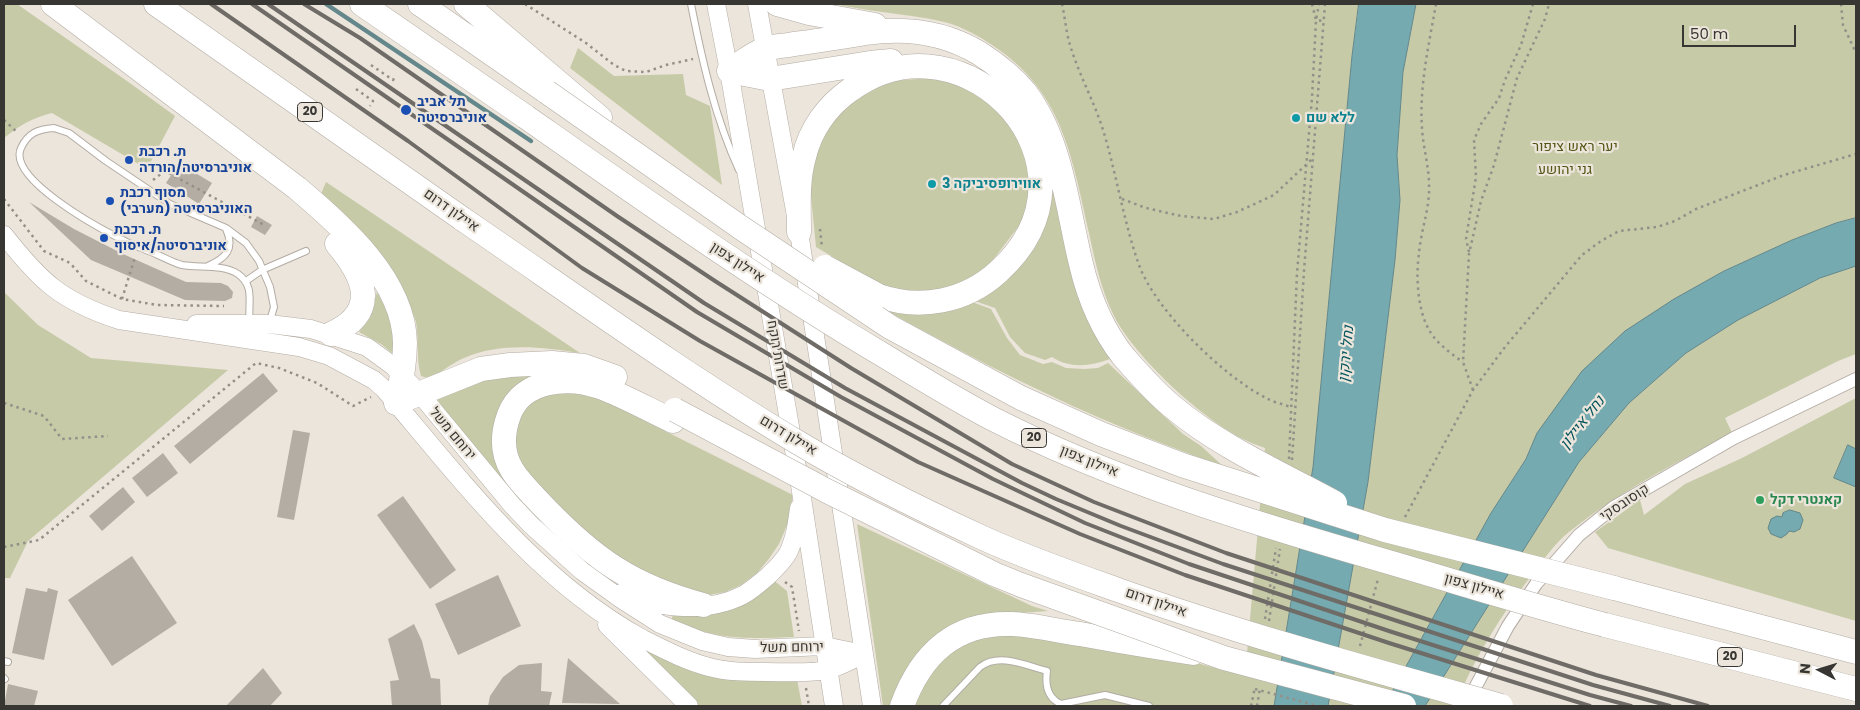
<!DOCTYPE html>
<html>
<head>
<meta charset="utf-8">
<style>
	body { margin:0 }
	#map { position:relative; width:1860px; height:710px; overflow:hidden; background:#ece5db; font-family:Poppins,sans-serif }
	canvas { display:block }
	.frame { position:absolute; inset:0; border:5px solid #383632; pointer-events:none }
	.north { position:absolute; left:1795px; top:645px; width:50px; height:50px; -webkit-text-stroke:4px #ece5db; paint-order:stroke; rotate:275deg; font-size:14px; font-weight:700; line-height:20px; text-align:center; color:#383632 }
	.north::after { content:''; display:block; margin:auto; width:18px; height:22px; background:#383632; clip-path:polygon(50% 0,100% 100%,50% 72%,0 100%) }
	.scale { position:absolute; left:1682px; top:25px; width:114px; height:22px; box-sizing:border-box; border:2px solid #383632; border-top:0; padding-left:6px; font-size:15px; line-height:18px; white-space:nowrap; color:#383632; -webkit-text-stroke:4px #ece5db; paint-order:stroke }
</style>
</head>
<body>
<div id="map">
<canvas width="1860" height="710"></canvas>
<div class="frame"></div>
<div class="north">N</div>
<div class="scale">50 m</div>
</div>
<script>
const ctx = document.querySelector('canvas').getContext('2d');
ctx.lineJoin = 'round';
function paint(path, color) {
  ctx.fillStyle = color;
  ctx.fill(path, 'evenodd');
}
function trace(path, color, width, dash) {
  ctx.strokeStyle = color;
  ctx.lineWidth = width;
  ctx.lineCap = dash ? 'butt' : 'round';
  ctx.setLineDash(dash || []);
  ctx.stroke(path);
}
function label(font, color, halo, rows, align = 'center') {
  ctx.font = font + ' Poppins,Heebo,sans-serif';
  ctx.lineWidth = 4.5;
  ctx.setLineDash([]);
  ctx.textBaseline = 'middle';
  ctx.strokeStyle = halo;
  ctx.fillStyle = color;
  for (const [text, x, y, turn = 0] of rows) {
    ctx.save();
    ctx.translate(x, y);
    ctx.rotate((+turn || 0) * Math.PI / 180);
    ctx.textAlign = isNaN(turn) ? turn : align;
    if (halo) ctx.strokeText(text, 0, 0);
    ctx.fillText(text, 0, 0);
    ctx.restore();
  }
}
paint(new Path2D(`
	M4,4H17L127,81L175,116L147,169L52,113C32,118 20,125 4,138V141Z
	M833,4H1359L1352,56L1313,467L1274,706H915C925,668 959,638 999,635C1006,634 1015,636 1022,636L1178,658L1245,676L1265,448C1257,445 1248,442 1241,438C1200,417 1135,357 1114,316C1101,290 1095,261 1089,233C1069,141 1058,76 966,30C946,20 925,18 904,15C880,12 856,8 833,4Z
	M1416,4H1856V218L1836,223L1792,240L1724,271L1537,433L1526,459L1491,513L1384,706H1328L1368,482L1395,260L1400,200L1397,155L1403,72Z
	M578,48L614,76L683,74L686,95L710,106L722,185L570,68Z
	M931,78L966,87L998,110L1021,143L1030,178L1025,218L986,269L956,286L917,293L882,286L816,247L810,186L811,174L818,146L833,120L850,103L890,81Z
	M326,182L580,353C542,347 500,342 464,358C452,363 441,372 431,379L421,376C416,359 419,340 416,322C414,315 410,308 407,301C388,254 357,228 321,194Z
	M1049,192L1057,195L1104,349L1110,359C1091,366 1070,369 1052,357L1045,360L1025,353L1010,337L995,308L975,301C1000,287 1027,266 1037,238C1042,223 1045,207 1049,192Z
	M1856,266V354L1838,361L1725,418L1732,433C1675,463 1619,492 1569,532C1555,543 1545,558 1534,572C1502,614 1474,657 1455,706H1425L1579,462L1629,403L1686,353L1738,320L1820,278Z
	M4,292L38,325L91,358L228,370L28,541L10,578H4Z
	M377,292L389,314L397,357L381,344L359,332L370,318Z
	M972,302L991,309L1007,338L1020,355L1043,364L1052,362L1066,368L1084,369L1098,368L1108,363L1183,434L1201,446L1224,467C1183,451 1141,436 1100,418C1024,385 952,347 880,307Z
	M543,370L502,405L520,491L514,498L460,431L436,398L476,381Z
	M576,392L594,396L613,405L793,495L788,523L779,544L768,560L757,573L741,585L725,592L709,595L666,585L599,547L520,469L512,444L518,421L525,409L531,402L543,395Z
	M1856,398V621L1608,548L1595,532L1640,500L1644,515L1685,484L1742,458Z
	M857,524L1032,606L1048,611L991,615L894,706H883Z
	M772,579L787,591L794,637C765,638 737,640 709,633C696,630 684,626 671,623L673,613L741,604L761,593Z
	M638,644L797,679L802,706H697Z`), '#c6caa7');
const water = new Path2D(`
	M1359,4H1416L1403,72L1397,155L1400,200L1395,260L1368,482L1328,706H1274L1313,467L1352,56Z
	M1856,218V266L1820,278L1738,320L1686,353L1629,403L1579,462L1425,706H1384L1491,513L1526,459L1537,433L1582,371L1625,331L1674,299L1724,271L1792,240L1836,223Z
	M1848,445L1856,449V487L1834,478Z
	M1790,510L1800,513L1803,520L1800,529L1794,532L1789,531L1787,534L1781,538L1771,534L1768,528L1771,519L1777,516L1782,517L1783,513Z`);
paint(water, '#75aab0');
trace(water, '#63878a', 1);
trace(new Path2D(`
	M326,4L531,141`), '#63878a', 4.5);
paint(new Path2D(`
	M179,163L212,183L199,204L166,183Z
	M29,202L74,229L123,254L186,282L221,283L228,286L233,292L232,298L225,301L185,300L91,260Z
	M257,216L272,225L265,235L251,227Z
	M263,373L278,391L190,464L174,446Z
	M293,430L310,433L294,520L277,517Z
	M163,453L178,473L147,497L132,478Z
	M123,487L135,502L102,531L89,516Z
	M403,496L456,570L430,589L377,515Z
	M132,556L177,623L112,666L68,600Z
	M498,575L521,626L458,655L435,604Z
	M26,588L47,592L48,588L58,591L44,660L12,653Z
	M414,624L422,641L431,678L440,679L441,706H392L390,681L399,680L388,639Z
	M568,658L620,704L562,703Z
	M542,663L541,691L552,692L549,706H488L490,696L503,677L519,665Z
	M263,668L282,693L270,706H226Z
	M8,684L38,691L34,706H4Z`), '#b4ada4');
const lane = new Path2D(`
	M691,4C702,60 715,118 739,170
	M54,128L69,133L106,161L170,204L226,228L246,243L259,261L270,287L274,307L269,324L255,341C254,335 251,329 250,323C247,304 256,287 238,274C223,264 199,268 182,265C174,263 165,258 158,255C145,249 131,245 119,238C97,227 7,178 21,148C28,133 38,129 54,128Z
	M208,266C226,258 235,249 226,229
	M246,281L262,270L306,251
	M4,661L8,662
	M4,678L5,679
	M943,706L980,667C999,652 1027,666 1047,671C1045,685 1047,698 1061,704L1105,695L1149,706`);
const street = new Path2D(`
	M1468,701L1508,626L1536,584L1579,535L1614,507L1734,438L1856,379`);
const secondary = new Path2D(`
	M716,4L729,71L800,485L834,706
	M757,4L799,232L872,706
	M4,235C41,282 61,301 119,320L299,347L329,356L374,380L384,389C461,480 537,581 643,639C665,650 686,661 709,667C727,672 747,672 766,672C782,672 815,674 830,669C841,666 853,659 864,654
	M196,324H269L311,329L367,347L393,366L420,394L512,505L531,525L582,571L621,599L660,624L702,641L728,647L755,649L824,646L864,654
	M623,592C658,610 708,613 743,595C752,590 760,583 768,576C775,569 783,562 788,553C795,539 797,523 799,508
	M607,625L689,706`);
const highway = new Path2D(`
	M53,4L297,188C342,226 404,280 405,343C405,364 401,384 396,403
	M156,4L464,220
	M362,4L526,117
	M420,4L547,92
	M466,4L600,118
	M777,4L809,13L875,25
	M729,71C740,64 752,54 765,49C773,46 785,46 794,44C818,41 842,37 866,33C906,27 944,32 979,53C996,64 1012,76 1025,92C1062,141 1067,207 1081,264C1089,298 1102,329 1123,356
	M729,71L770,79L870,63L891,61
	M799,232C799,207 797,181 804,157C810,130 827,106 850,90C966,5 1115,167 998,272C965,302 920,310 879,296
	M331,334C380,312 365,277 337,244
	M396,403L481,369L510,365L552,363L584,366L615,377
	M673,421C649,410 625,396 600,387C569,376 522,379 509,415C502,434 501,452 512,470C520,483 533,495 544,507C594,559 632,586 703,605
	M1614,588L1856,652
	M1605,625L1856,689
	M902,706C921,654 955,622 1012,624C1035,625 1057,631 1080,634C1117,641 1155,647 1193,653`);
trace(lane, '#b3aca4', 8);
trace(street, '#b3aca4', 14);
trace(secondary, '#b3aca4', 19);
trace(highway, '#b3aca4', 25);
trace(new Path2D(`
	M525,4L586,43L614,65L626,71L646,72L666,65L693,59
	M1062,4C1065,17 1066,32 1070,45C1079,75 1095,103 1104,133C1117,177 1124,223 1139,265C1156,311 1223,376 1266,398C1273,402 1282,404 1291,407
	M1312,4L1316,20L1323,21
	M1436,4C1429,44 1419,87 1422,128C1423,147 1429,166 1429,185C1430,208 1421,230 1419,253C1416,275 1417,307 1428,328C1435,342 1450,353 1463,362
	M1841,4L1843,25L1856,53
	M371,65L393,80L396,75
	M356,89L373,101L370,106
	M4,120L18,133
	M153,180L165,171L266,226
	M4,199L44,251L70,263L86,281L122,299L157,305L224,306
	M1122,199L1146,208L1181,216L1214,219L1237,212L1274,195L1312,159
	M820,229L822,248
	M1469,252L1466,239L1476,177L1474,140L1481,124L1499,98L1505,80L1521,45L1533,4
	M122,299L135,257
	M1473,390L1463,362L1469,254L1481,201L1494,165L1517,78L1545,19L1549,4
	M4,403L44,416L62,439L108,436
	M1289,459L1297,273L1312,98L1316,20L1319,4
	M1292,460L1304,271L1325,4
	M1405,517L1473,390L1505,347L1582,255L1601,241L1619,231L1657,227L1675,221L1696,209L1784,175L1856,154
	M4,547L39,540L256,363L279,368L317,383L353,406L371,397
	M785,582L792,587L799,631
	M1265,619L1276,548
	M1269,621L1280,549
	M1360,646L1378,579
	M806,688L809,706
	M1255,689L1318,706
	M1251,706L1255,687
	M1257,706L1260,688`), '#949089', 2.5, [2.5, 4]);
trace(lane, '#fff', 6);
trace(street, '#fff', 12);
trace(secondary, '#fff', 18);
trace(highway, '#fff', 24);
trace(new Path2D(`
	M211,4L408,141L582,268L700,341L918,462L1080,534L1185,575L1389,643L1590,706
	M252,4L697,312L841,397L993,479L1085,523L1189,564L1392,632L1590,695L1631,706
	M268,4L704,303L845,388L1022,483L1056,499L1121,526L1223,564L1593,685L1670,706
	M304,4L360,38L617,216L715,281L851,368L1012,464L1094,502L1226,553L1596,675L1708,706`), '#6f6b66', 4);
const highwayBridge = new Path2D(`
	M547,92L740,227L890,327L1021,398L1101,434L1182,465L1385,530L1614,588
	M526,117C643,199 760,282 883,355C919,377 955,399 993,419C1115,481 1247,521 1378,559C1454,581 1529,605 1605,625
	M464,220C574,295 683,374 797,442C857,478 920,509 983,538C1027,558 1073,574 1118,590C1244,635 1373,670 1501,706
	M825,267L879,296
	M1123,356C1139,374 1155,393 1174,408C1219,446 1284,475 1335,503
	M675,410L827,491L994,574L1021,585L1224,658L1404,706`);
trace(highwayBridge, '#b3aca4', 25, []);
trace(highwayBridge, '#fff', 24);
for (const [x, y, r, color] of [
	[406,110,6,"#1a4fb4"],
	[1296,118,5,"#0f9aa8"],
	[129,160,5,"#1a4fb4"],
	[932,184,5,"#0f9aa8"],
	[110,201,5,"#1a4fb4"],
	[104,238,5,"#1a4fb4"],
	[1760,500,5,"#2e9e5b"]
]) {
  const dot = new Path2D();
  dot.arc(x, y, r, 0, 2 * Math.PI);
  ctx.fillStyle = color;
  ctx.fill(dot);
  trace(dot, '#ece5db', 2);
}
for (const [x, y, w] of [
	[310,112,25],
	[1034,438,25],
	[1730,657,25]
]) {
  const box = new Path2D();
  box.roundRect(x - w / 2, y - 9.5, w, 19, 4);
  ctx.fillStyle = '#ece5db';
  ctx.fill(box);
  trace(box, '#383632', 1);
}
label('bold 12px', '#383632', null, [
	["20",310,112],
	["20",1034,438],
	["20",1730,657]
]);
label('bold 14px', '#164399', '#ece5db', [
	["תל אביב",417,102],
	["אוניברסיטה",417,118],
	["ת. רכבת",139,152],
	["אוניברסיטה/הורדה",139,168],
	["מסוף רכבת",120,193],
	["האוניברסיטה (מערבי)",120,209],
	["ת. רכבת",114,230],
	["אוניברסיטה/איסוף",114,246]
], 'left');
label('bold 14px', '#0d838f', '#ece5db', [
	["ללא שם",1306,118],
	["אווירופסיביקה 3",942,184]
], 'left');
label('14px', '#525614', '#ece5db', [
	["יער ראש ציפור",1575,147],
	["גני יהושע",1565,170]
]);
label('14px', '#383632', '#ece5db', [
	["איילון דרום",451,211,35],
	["איילון צפון",737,263,33],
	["שדרות רוקח",777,355,80],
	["ירוחם משל",452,434,50],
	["איילון דרום",788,436,31],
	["איילון צפון",1089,462,22],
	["קוסובסקי",1625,503,-33],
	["איילון צפון",1474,587,16],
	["איילון דרום",1156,603,19],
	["ירוחם משל",792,648,-1]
]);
label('bold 14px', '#27864d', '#ece5db', [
	["קאנטרי דקל",1770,500]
], 'left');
label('italic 15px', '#05555d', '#ece5db', [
	["נחל ירקון",1347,354,-85],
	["נחל איילון",1583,423,-52]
]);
</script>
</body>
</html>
